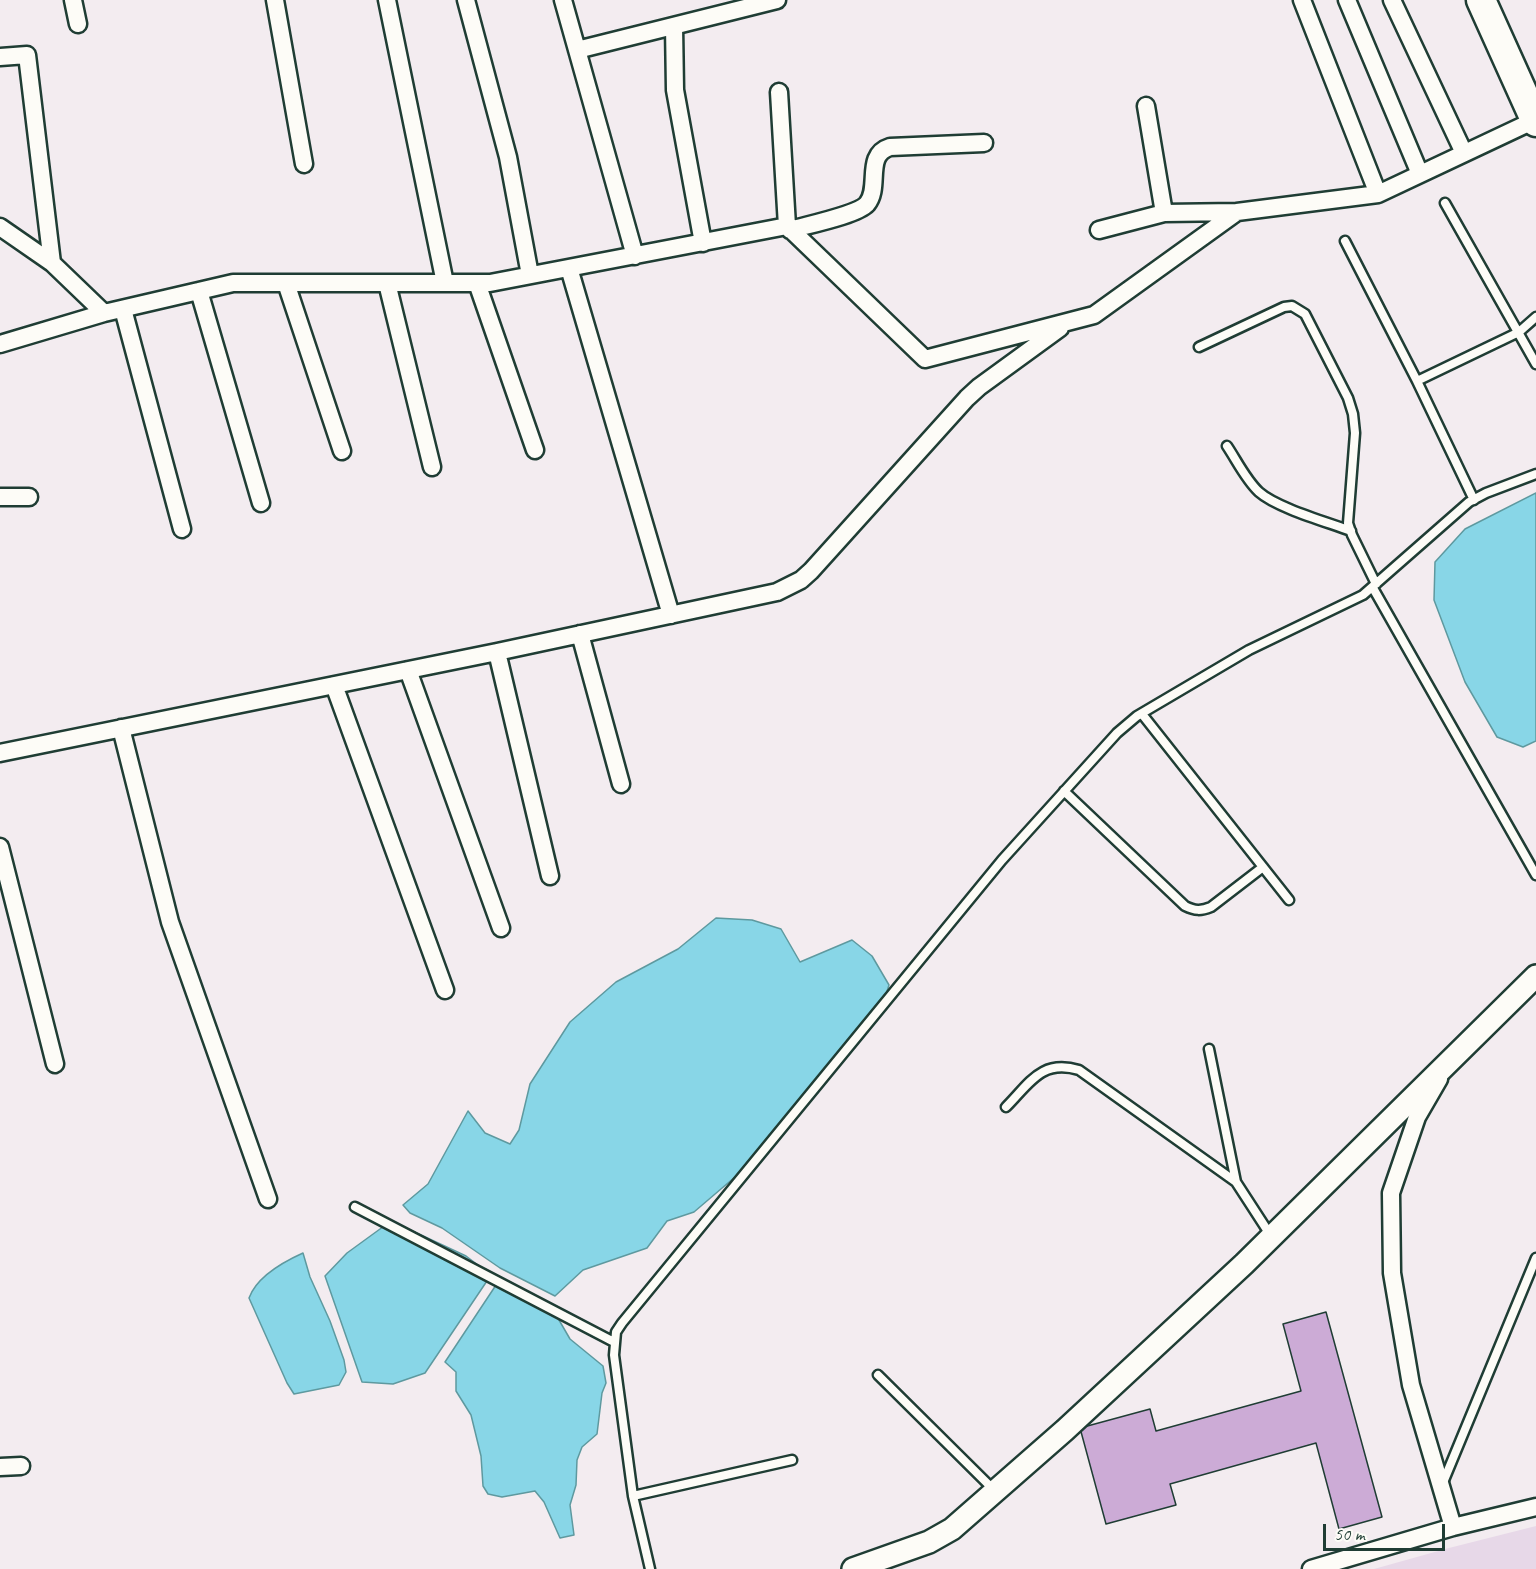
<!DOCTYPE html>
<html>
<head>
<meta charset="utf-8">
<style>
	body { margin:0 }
	#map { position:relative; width:1536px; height:1569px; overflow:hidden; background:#f3ecf0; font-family:Caveat,sans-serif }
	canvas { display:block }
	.scale { position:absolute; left:1323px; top:1524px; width:122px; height:27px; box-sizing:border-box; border:3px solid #1f3d34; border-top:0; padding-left:8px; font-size:18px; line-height:21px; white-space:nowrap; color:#1f3d34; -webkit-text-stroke:4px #fdfcf7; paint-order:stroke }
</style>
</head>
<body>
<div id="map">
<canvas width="1536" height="1569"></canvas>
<div class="scale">50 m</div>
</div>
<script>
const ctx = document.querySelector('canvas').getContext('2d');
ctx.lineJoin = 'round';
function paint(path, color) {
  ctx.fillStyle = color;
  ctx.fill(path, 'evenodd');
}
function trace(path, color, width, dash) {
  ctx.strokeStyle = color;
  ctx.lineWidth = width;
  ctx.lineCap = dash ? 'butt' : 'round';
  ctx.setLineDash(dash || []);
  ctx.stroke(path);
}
paint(new Path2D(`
	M1536,1526V1569H1374L1449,1548Z`), '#e7d8e8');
const water = new Path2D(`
	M1536,493V741L1523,747L1497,737L1465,682L1434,600L1435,562L1465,529Z
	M716,918L752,920L781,929L800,962L852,940L872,956L889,985L881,1010L804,1098L774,1130L742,1171L694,1212L667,1221L647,1248L583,1270L555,1296L500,1268L442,1228L410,1213L403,1205L428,1184L468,1111L485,1133L510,1144L519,1130L530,1084L570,1022L616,982L678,949Z
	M391,1221L466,1256L491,1275L425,1373L393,1384L362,1382L325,1276L347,1253Z
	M303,1253L310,1277L330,1321L344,1360L346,1372L339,1385L294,1394L287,1383L249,1298C257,1276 283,1262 303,1253Z
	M500,1279L557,1312L559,1320L570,1339L603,1366L606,1383L602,1393L597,1434L582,1447L577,1460L576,1485L570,1505L574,1535L560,1538L544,1502L535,1491L502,1497L488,1494L483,1486L481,1456L471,1415L456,1391V1372L445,1362Z`);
paint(water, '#88d6e7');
trace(water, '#5e999f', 1.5);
const building = new Path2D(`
	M1326,1312L1382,1517L1339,1529L1316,1443L1170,1484L1176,1505L1106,1524L1080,1428L1150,1409L1156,1431L1301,1391L1283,1324Z`);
paint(building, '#ccabd6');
trace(building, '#1f3d34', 1.5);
const service = new Path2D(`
	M1445,203L1536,364
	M1345,241L1417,381L1474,500
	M1199,347L1284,307L1292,306L1305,314L1348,398L1353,414L1355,433L1348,523L1352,535L1376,584
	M1417,381L1519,332L1536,317
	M1227,446C1237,461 1246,480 1259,492C1277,508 1327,522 1351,531
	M1373,588L1536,875
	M1142,714L1289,900
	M1064,791L1185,906C1195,911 1201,911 1211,907L1263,867
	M1209,1049L1236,1182L1271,1236
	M1006,1107C1030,1083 1041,1059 1079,1070L1236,1182
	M355,1207L614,1342
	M878,1375L995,1491
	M1442,1485L1536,1258
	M633,1496L792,1460
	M650,1569L633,1496L614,1355L616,1332L622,1323L1002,860L1117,733L1137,716L1249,650L1363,595L1469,502L1486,493L1536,474`);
const minor = new Path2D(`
	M73,0L78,24
	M275,0L304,164
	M387,0L445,283
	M466,0L508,157L530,275
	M563,0L635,256
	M1302,0L1378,194
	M1347,0L1420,174
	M1392,0L1464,153
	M674,26L675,90L703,243
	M577,50L777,0
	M0,57L27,55L52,263L104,313L233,283H490L787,226L925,359L1094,315L1237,212L1378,194L1535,120
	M779,92L787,226
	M1146,106L1164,213
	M0,227L52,263
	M790,230C807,225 857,215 867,204C881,187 864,155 890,147L984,143
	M1099,230L1164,213L1237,212
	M569,268L671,615
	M286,283L342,451
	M387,283L432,467
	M477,283L535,450
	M199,291L261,503
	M123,309L182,529
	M0,344L104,313
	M0,497H29
	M580,634L621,784
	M497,652L550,876
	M408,670L501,928
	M334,685L445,990
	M121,728L170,922L268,1199
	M0,753L497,652L777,592L801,580L811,571L967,398L979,387L1060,328
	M0,847L55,1064
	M1439,1079L1417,1117L1391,1193L1392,1273L1411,1385L1453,1527L1536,1507
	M0,1467L21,1466
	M1311,1569L1453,1527`);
const tertiary = new Path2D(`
	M853,1569L929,1542L952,1529L1065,1430L1244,1264L1536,976`);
const trunk = new Path2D(`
	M1481,0L1536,122`);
trace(service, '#1f3d34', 13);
trace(minor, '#1f3d34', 21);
trace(tertiary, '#1f3d34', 26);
trace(trunk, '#1f3d34', 33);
trace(service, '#fdfcf7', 8);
trace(minor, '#fdfcf7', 16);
trace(tertiary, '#fdfcf7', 21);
trace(trunk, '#fdfcf7', 28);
</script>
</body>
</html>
